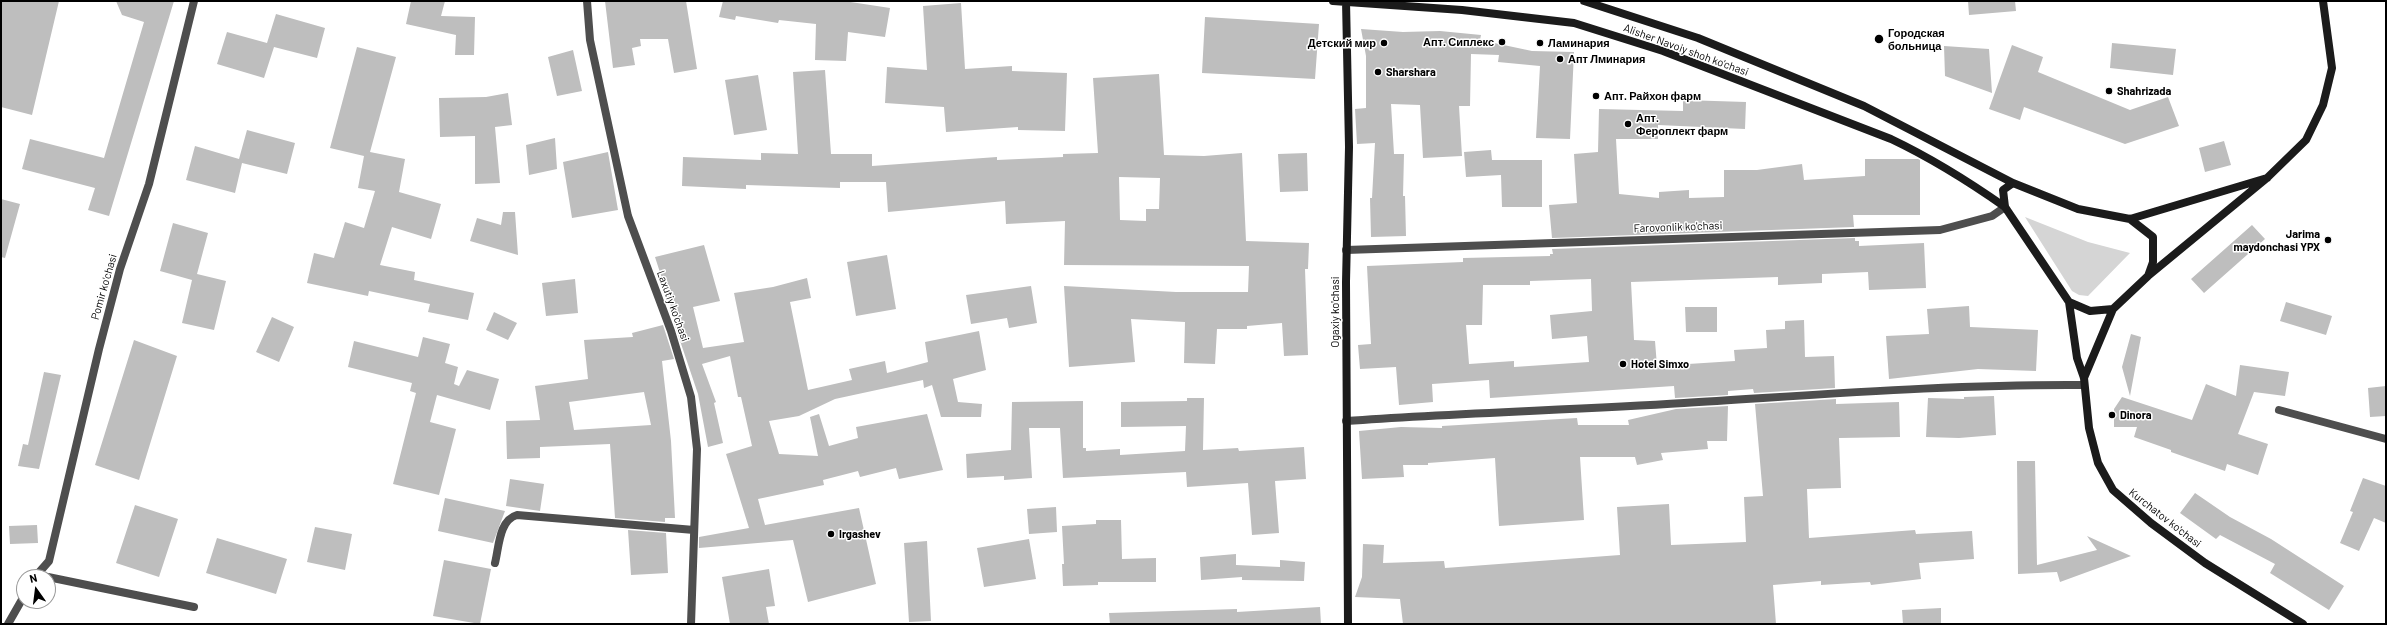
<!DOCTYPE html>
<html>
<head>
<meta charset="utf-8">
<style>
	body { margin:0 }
	#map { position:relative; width:2387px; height:625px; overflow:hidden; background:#fff; font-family:Barlow,sans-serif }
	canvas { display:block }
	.frame { position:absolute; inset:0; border:2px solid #000; pointer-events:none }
	.north { position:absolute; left:16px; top:569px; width:40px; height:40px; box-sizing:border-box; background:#fff; border:1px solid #999; border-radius:50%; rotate:346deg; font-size:11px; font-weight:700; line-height:16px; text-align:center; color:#000 }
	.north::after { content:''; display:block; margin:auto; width:14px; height:18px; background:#000; clip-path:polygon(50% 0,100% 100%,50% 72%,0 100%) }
</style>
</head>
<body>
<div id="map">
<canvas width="2387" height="625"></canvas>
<div class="frame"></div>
<div class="north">N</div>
</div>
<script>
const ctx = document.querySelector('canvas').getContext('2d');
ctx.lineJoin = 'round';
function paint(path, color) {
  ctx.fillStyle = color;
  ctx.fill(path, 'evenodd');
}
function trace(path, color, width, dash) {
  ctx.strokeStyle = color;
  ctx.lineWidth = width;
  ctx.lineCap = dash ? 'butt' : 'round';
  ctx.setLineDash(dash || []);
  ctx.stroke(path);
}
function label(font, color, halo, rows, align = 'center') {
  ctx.font = font + ' Barlow,sans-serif';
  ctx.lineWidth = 3;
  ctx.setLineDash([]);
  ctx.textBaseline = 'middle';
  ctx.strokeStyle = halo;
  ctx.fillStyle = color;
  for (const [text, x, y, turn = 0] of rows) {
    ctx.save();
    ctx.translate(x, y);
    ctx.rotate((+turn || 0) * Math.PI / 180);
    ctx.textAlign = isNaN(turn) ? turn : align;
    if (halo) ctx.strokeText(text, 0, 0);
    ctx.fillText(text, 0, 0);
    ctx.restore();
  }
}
paint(new Path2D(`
	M2025,217L2088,242L2130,253L2088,296L2079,295L2072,291Z`), '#d5d5d5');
paint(new Path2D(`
	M1,1H59L32,115L1,107Z
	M116,1H174L109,216L88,210L95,188L22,169L30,139L104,158L144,22L122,15Z
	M411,1H445L441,16L475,17L474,55H455L456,35L406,24Z
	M605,1H686L697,69L674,73L668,39H640L641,46L632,48L635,65L613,68Z
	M723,1H844L890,8L885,37L848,32L846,61L815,60L816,24L779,20L778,23L736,16L735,20L719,17Z
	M1968,1H2015L2016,11L1969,15Z
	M961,3L965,69L1012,66V71L1067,73L1065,131L1018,130V127L946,132L944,107L885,103L887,67L927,70L923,6Z
	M276,14L325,28L317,58L274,47L264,78L217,64L227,32L267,43Z
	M1205,17L1319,24L1315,79L1202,73Z
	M1361,29L1403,32L1440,31L1481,35L1480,40L1532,51L1574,52L1570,139L1536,138L1540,66L1498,62L1499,55L1471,54L1470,106H1459L1462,156L1423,158L1420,105L1391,104L1394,154H1404L1403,196H1405L1406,236L1371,237L1370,198H1372L1375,143L1357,144L1355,109L1366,108V56Z
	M2112,43L2176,49L2173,75L2110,68Z
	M2012,45L2043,57L2038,72L2130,110L2168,97L2179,126L2125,144L2024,107L2020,120L1989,109Z
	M1944,46L1989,49L1992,93L1945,76Z
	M357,47L396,57L370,152L405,159L399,192L441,204L431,239L392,227L380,265L415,272L414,280L474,293L468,320L428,312L430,304L369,291L368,296L307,283L314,253L334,258L345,222L364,228L375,191L358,188L364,156L330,148Z
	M573,50L582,91L557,96L548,57Z
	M825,70L831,154H872V166L997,157V160L1063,157V154L1098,153L1093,78L1159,74L1164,155L1204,156L1242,153L1246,241L1309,243L1308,269H1305L1308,355L1284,356L1282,323L1247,326V329H1217L1215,364L1184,363L1185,322L1131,319L1135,362L1069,367L1064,286L1176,292H1248L1249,266L1064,265L1065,221L1006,224L1005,201L888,212L886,182H840V188L746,185V189L682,186L683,157L761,160V153L798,154L793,72ZM1119,177L1160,178L1159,209H1146V221L1120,220Z
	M758,75L767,130L734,135L725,80Z
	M508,93L512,125L495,127L500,183L475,184V136L440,137L439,98L486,97Z
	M1683,100L1746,102L1745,129L1658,125V139H1616L1619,194L1659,198V192L1689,190V198L1724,197V170H1757L1802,164L1804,180L1865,176V159H1918L1920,160V215H1853L1854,227L1552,238L1549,205L1577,203L1574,154L1598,152L1599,109L1683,111Z
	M247,130L295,143L287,174L242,163L235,193L186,180L195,146L239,159Z
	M555,138L557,169L529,175L526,145Z
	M2224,141L2231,165L2205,172L2199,148Z
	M1491,150L1492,160H1542V207H1502L1501,175L1466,177L1464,152Z
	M608,152L618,210L572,218L563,162Z
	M1307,153L1308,191L1280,192L1278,154Z
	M1,199L20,204L5,258L1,257Z
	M503,212H515L518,255L470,241L477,218L501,225Z
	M173,223L208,233L197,274L226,281L214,330L182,323L192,280L160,271Z
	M2252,225L2265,239L2204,293L2191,279Z
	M1855,238V241H1859V246L1924,243L1926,288L1869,290L1868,272L1822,274V283L1778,285V277L1631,282L1634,340L1655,341L1657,366L1735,361L1734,350L1767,348L1766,330L1785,329V321L1804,320L1805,357L1834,356L1835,388L1754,393L1753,389L1728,391V395L1675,398L1674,386L1490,398L1489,380L1432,384L1433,402L1399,405L1396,367L1360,369L1358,345L1371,344L1367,266L1463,262V258L1550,256V254H1553L1552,249ZM1591,279L1592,311L1550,315L1552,339L1587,336L1589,362L1514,367V361L1469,364L1466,325H1482L1483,285H1530V281Z
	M704,245L720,301L693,307L703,348L744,342L734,293L773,287L807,278L811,298L790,302L808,390L852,380L849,369L885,361L887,373L928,362L925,342L979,331L986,370L953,379L958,402L982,404L981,417H941L932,385L924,388L923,380L835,399L799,416L769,421L779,454L818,456L810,417L819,414L829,446L858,438L856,427L927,414L943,470L899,479L896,468L860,477L858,471L823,480L824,485L758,499L765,525L859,508L876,584L808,602L793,540L699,548V537L749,528L726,454L752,446L741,397H738L730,356L702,364L716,402L714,403L723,443L708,447L698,394L674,323L676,322L655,257Z
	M887,255L896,309L856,316L847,262Z
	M575,279L578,313L546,316L542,283Z
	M1031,286L1037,323L1009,328L1007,318L971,324L966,295Z
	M2286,302L2332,316L2326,335L2280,321Z
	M1969,306L1970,327L2038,330L2036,371L1978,369L1889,379L1886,336L1929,334L1927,309Z
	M1685,307H1717V332H1686Z
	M494,312L517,323L508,340L486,330Z
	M272,317L294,327L279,362L256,352Z
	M663,325L674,359L662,361L671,441L675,518H665V522L615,518L610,444L540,447V458L507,459L506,421L540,420L535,386L588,379L584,340L633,337L632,333ZM644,392L651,425L574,430L569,402Z
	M2131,334L2141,337L2130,396L2122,367Z
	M423,337L450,344L445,363L458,367L454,384L459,386L467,370L499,379L490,410L437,395L430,422L456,429L439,495L393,484L416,393L410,391L412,383L348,367L354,341L418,357Z
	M134,340L177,356L139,480L95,465Z
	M2240,365L2289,372L2285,396L2254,392L2238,434L2268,444L2258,475L2227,464L2225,471L2171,452V450L2134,437L2137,427H2114V409L2122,397L2192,420L2206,384L2236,396Z
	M44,372L61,375L39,469L18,466L23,444L28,445Z
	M2386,386V416L2370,417L2368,388Z
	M1994,396L1996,435L1959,438L1926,437L1928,398L1964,399V397Z
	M1187,398H1204L1203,450L1238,448L1239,451L1304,447L1306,479L1275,481L1279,533L1252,535L1248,483L1187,487L1186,472L1063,478L1060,428H1029L1032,478L1004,480V476L967,478L966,454L1011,450L1012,402L1083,401V448H1086V451L1120,449V455L1185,451L1186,426L1121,427V402L1187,401Z
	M1836,399V404L1899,402L1900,437L1839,438L1841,488L1807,489L1809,538L1915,530L1916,534L1972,531L1974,559L1919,563L1921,579L1871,585L1870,582L1821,585V581L1773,585L1776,624H1403L1400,599L1355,597L1362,577L1363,544L1384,545L1383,563L1444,561L1445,568L1620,555L1617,507L1669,504L1671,545L1746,542L1744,497L1763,496L1755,404Z
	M1728,406L1727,441H1707L1708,449L1661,453L1663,460L1637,465L1635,457H1580L1584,520L1499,526L1495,458L1428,463V465H1403L1404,477L1362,479L1359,431L1401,427L1442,428V426L1577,418L1578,425H1629L1628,420L1676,409Z
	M2017,461H2035L2037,565L2097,550L2087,536L2131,556L2060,582L2057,572L2018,574Z
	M2363,478L2386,486V523L2374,518L2359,551L2340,543L2353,512L2350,511Z
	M510,479L544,484L540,511L506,506Z
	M2195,493L2230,517L2271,539L2344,586L2329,610L2270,573L2275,564L2220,535L2216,539L2180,513Z
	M445,498L505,511L493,543L438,531Z
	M135,505L178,519L159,577L116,563Z
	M1056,507L1057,532L1029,534L1027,509Z
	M1096,520H1121L1122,559L1156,558V582H1098V585L1063,586L1062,564H1064L1062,526L1096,524Z
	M37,525L38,543L10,544L9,526Z
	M315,527L352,534L345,570L307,562Z
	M628,530L666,533L668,573L631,575Z
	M217,538L287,559L276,594L206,573Z
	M1029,539L1036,579L984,587L977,548Z
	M927,541L931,621L909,622L904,543Z
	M1236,554V565L1280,567V560L1305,562L1304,581L1242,580V577L1201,580L1200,557Z
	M444,560L491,569L480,624L433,616Z
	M769,569L775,606L766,607L769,624H730L722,577Z
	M1320,607L1321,624H1110L1109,613L1237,609V612Z
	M1941,608V624H1903L1902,610Z`), '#bebebe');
trace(new Path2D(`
	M587,1L590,40L628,216L671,331L691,397L697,449L691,624
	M1346,250L1940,230L1992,216L2005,207
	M2279,410L2386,439
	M1346,421C1458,413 1571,410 1684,403C1817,395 1951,384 2084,385
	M495,563C499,547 499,520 517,515L694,530
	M35,577L49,561L99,349L120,269L149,184L194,1
	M48,577L194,607
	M8,624L24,596`), '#4e4e4e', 8);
trace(new Path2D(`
	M1333,1L1462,10L1574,23L1663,51L1891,139C1931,158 1968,181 2005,207
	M1346,1L1349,147L1346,282L1348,624
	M1584,1L1698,38L1864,106L2013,183
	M2130,219L2153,237V262L2148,276L2113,309L2090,311L2069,302L2005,207L2003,190L2013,183L2078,209L2130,219L2267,178
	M2148,276L2267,178L2306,140L2323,105L2332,68L2323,1
	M2069,302L2077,358L2084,378L2089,428L2098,463L2113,490L2151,523L2205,563L2303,624
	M2084,378L2113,309`), '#1b1b1b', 8);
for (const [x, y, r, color] of [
	[1879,39,5,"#000"],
	[1502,42,4,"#000"],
	[1384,43,4,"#000"],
	[1540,43,4,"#000"],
	[1560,59,4,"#000"],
	[1378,72,4,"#000"],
	[2109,91,4,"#000"],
	[1596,96,4,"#000"],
	[1628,124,4,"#000"],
	[2328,240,4,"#000"],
	[1623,364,4,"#000"],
	[2112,415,4,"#000"],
	[831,534,4,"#000"]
]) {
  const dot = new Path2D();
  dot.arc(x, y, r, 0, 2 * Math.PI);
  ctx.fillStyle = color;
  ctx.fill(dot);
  trace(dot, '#fff', 1.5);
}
label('bold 11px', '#000', '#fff', [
	["Городская",1888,33],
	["больница",1888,46],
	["Апт. Сиплекс",1494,42,"right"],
	["Детский мир",1376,43,"right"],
	["Ламинария",1548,43],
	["Апт Лминария",1568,59],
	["Sharshara",1386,72],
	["Shahrizada",2117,91],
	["Апт. Райхон фарм",1604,96],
	["Апт.",1636,118],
	["Фероплект фарм",1636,131],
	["Jarima",2320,234,"right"],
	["maydonchasi YPX",2320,247,"right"],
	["Hotel Simxo",1631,364],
	["Dinora",2120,415],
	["Irgashev",839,534]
], 'left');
label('11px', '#000', '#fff', [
	["Alisher Navoiy shoh ko'chasi",1686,50,20],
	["Farovonlik ko'chasi",1678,227,-2],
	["Pomir ko'chasi",104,287,-74],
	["Laxutiy ko'chasi",673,306,70],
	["Ogaxiy ko'chasi",1335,312,-90],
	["Kurchatov ko'chasi",2165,518,38]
]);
</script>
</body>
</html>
